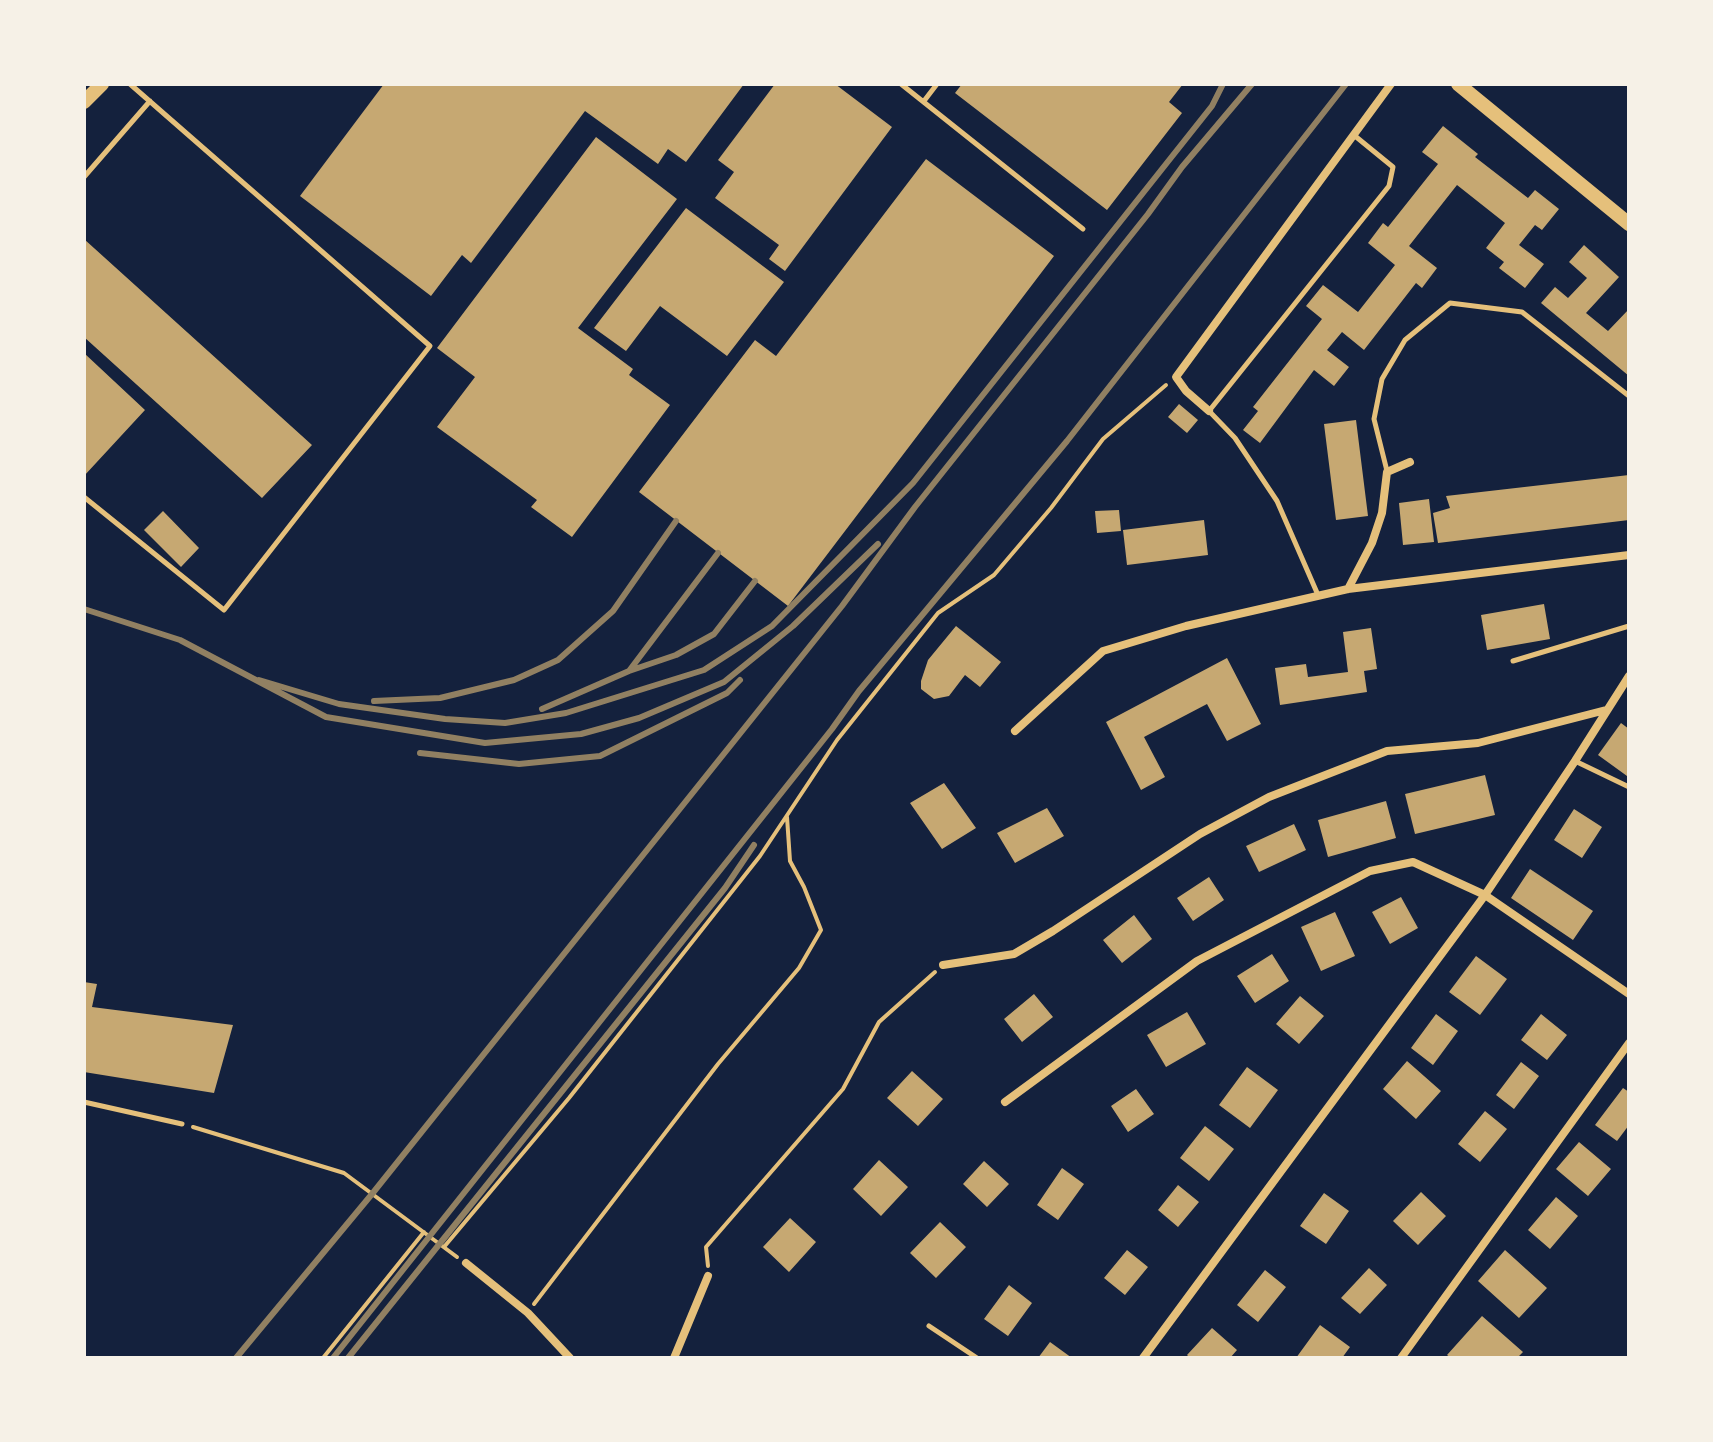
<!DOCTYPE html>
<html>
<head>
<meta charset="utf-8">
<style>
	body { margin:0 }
	#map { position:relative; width:1713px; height:1442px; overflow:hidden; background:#14213d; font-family:"PT Sans Narrow",sans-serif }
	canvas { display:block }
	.frame { position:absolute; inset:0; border:86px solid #f6f1e7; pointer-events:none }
</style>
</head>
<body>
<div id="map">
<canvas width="1713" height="1442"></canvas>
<div class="frame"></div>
</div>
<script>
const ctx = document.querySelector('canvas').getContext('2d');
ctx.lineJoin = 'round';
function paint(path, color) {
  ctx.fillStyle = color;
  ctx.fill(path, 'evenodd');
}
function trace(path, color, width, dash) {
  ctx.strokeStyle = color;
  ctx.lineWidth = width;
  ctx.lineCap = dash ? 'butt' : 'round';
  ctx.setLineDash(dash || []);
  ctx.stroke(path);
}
paint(new Path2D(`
	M384,84H744L686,162L668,149L658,164L585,111L471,263L462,255L431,296L300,196Z
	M775,84H835L892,127L785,271L769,259L779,245L715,198L734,172L718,160Z
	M962,84H1183L1169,102L1182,113L1107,210L955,93Z
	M1443,126L1478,154L1475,157L1528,198L1535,190L1559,209L1542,230L1535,225L1519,245L1544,264L1525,288L1499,268L1504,262L1486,248L1505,223L1457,185L1409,246L1437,268L1422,288L1416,283L1364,350L1342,332L1327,350L1349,367L1334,386L1314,370L1260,443L1243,430L1258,411L1253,407L1322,319L1306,306L1323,285L1358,312L1395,265L1368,243L1383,223L1388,227L1438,164L1422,152Z
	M596,137L677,199L578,328L633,369L629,375L670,405L572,537L531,507L537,500L437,427L475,377L437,348Z
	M926,159L1054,256L788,606L639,492L755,340L776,356Z
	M686,208L784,282L727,356L660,306L626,351L594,328Z
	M84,239L312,445L262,498L84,337Z
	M1584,245L1619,277L1586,313L1608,331L1629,309V344L1627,346L1629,348V376L1541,303L1555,287L1568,298L1587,278L1569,262Z
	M84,353L145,410L84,476Z
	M1179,404L1198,420L1187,433L1168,417Z
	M1356,420L1368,516L1336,520L1324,424Z
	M1629,475V520L1438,543L1433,513L1450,508L1446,496Z
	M1429,499L1434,542L1403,545L1399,503Z
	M1119,510L1121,531L1097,533L1095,511Z
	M163,511L199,548L181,567L144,530Z
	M1204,520L1208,555L1127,565L1123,530Z
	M1544,604L1550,639L1487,650L1481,615Z
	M956,626L1001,662L980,687L965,675L949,696L934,699L921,689V681L928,660Z
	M1371,628L1377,669L1364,671L1367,692L1280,705L1275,668L1306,664L1308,677L1348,672L1343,632Z
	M1227,658L1261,724L1227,741L1207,704L1144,737L1165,777L1141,790L1106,722Z
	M1621,723L1629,729V773L1627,776L1598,755Z
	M1485,775L1495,815L1415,834L1405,794Z
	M944,783L976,828L942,849L910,803Z
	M1386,801L1396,838L1328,857L1318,820Z
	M1047,808L1064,836L1015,863L997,833Z
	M1574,809L1602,827L1582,858L1554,840Z
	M1294,824L1306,850L1259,872L1246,846Z
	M1530,869L1593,911L1573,940L1511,898Z
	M1209,877L1224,900L1193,921L1177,898Z
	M1401,897L1418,928L1390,944L1372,912Z
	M1335,912L1355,956L1321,971L1301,927Z
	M1134,915L1152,939L1122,963L1103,940Z
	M1272,954L1289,981L1255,1003L1237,976Z
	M1476,956L1507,979L1480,1015L1449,992Z
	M84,982L97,984L92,1007L233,1025L214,1093L84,1072Z
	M1034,994L1053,1017L1022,1042L1004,1019Z
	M1300,996L1324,1016L1299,1044L1276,1024Z
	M1187,1012L1206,1044L1166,1067L1147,1035Z
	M1436,1014L1458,1031L1433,1065L1411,1048Z
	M1541,1014L1567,1035L1547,1060L1521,1040Z
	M1407,1061L1441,1091L1416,1119L1383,1089Z
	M1521,1062L1539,1076L1514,1109L1496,1095Z
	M1247,1067L1278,1090L1250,1128L1219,1105Z
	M912,1071L943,1099L918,1126L887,1098Z
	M1623,1088L1629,1092V1125L1617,1141L1595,1125Z
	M1136,1089L1154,1114L1128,1132L1111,1106Z
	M1485,1111L1507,1129L1480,1162L1458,1144Z
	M1205,1126L1234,1149L1209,1181L1180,1158Z
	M1579,1142L1611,1169L1588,1196L1556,1169Z
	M879,1160L908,1187L881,1216L853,1189Z
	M984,1161L1009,1184L987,1207L963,1184Z
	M1062,1168L1084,1184L1058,1220L1037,1205Z
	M1178,1185L1199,1202L1178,1227L1158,1210Z
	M1421,1192L1446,1216L1418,1245L1393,1221Z
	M1324,1193L1349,1211L1326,1244L1300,1226Z
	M1556,1197L1578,1216L1550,1249L1528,1230Z
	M790,1218L816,1242L789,1272L763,1247Z
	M940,1222L966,1247L936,1278L910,1253Z
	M1127,1250L1148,1267L1125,1295L1104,1278Z
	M1505,1250L1547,1288L1519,1318L1478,1281Z
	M1369,1268L1387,1285L1360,1314L1341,1298Z
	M1265,1270L1286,1287L1258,1322L1237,1305Z
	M1009,1285L1032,1303L1008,1336L984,1319Z
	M1482,1316L1523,1352L1517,1358H1451L1447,1355Z
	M1320,1325L1350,1347L1342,1358H1296Z
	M1212,1328L1237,1350L1230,1358H1190L1187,1355Z
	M1050,1342L1072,1358H1038Z`), '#c6a872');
trace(new Path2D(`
	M193,1127L344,1173L457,1257
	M444,1247L569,1098L760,856L837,740L938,613L994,575L1051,508L1103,439L1166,385
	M708,1266L706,1247L843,1089L879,1022L935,972
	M534,1304L718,1064L799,968L821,930L804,887L790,861L787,817
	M323,1358L424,1232`), '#e5c07b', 4);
trace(new Path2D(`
	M901,84L1083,229
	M924,101L937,84
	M84,177L150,101
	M1387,471L1374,419L1382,379L1405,340L1450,303L1522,312L1629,396
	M84,497L224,610L430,346L130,84
	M1318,595L1277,501L1235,438L1209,411L1389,186L1393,167L1355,136
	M1513,661L1629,626
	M1575,761L1629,787
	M84,1102L182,1124
	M929,1326L977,1358`), '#e5c07b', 5);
trace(new Path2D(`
	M1209,411L1186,391L1176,377L1391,84
	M1348,589L1372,543L1382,513L1387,472L1410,462
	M1015,731L1103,651L1186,626L1348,589L1629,555
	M943,965L1014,954L1053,931L1200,834L1269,797L1387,751L1478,743L1606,710
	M1005,1102L1197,961L1370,871L1413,862L1485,895L1629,994
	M466,1263L528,1313L570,1358
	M674,1358L708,1276
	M1143,1358L1485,895L1575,761L1629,676
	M1401,1358L1629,1043`), '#e5c07b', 8);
trace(new Path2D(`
	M1458,84L1629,224
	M84,102L102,84`), '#e5c07b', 14);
trace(new Path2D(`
	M84,609L180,640L326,717L485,743L581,734L639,718L724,682L793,626L878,544
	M629,671L676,655L714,634L755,581
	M259,680L339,704L445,719L505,723L566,713L704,670L772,626L913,483L1212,106L1223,84
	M374,701L440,698L514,680L558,660L613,611L676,521
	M542,709L629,671L718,553
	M420,753L519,764L600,756L727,693L740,680
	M236,1358L372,1194L842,606L915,507L1148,214L1182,167L1252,84
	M333,1358L832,729L859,691L1067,441L1346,84
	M348,1358L725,888L754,845`), '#918062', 6);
</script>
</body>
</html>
